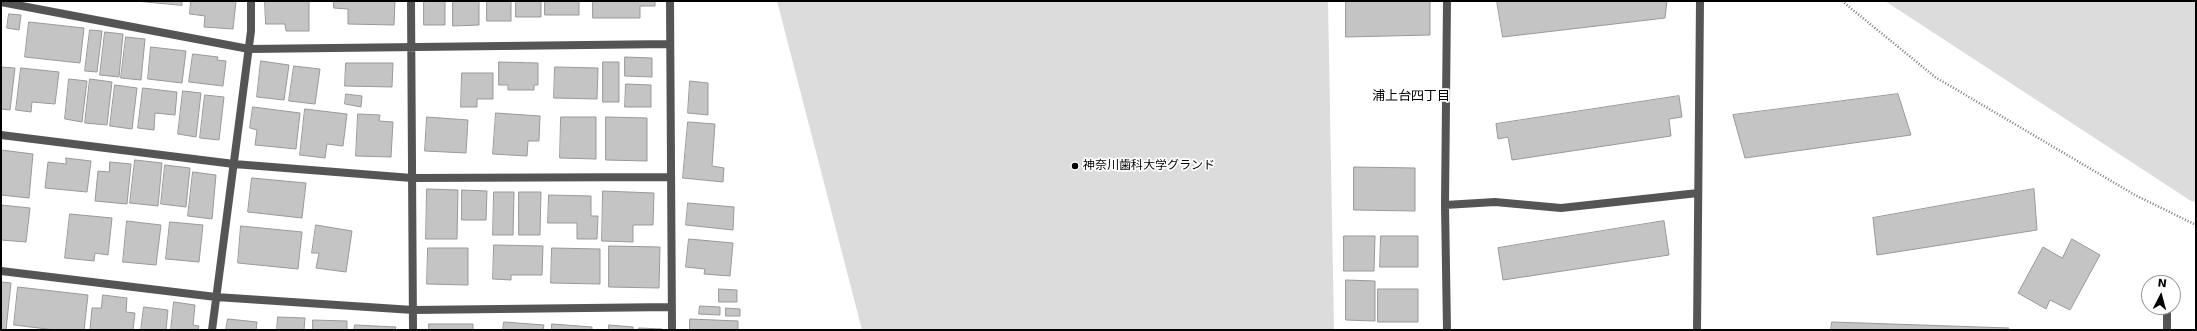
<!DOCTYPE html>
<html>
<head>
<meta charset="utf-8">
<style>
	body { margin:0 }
	#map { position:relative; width:2197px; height:331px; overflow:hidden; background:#fff; font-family:"DejaVu Sans",sans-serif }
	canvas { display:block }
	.frame { position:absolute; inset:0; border:2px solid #000; pointer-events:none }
	.north { position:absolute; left:2141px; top:275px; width:40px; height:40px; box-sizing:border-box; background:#fff; border:1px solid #999; border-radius:50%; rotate:6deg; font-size:11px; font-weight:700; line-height:16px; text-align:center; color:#000 }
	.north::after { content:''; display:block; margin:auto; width:14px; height:18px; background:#000; clip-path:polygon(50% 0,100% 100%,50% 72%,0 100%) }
</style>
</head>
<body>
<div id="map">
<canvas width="2197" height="331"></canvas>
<div class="frame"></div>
<div class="north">N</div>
</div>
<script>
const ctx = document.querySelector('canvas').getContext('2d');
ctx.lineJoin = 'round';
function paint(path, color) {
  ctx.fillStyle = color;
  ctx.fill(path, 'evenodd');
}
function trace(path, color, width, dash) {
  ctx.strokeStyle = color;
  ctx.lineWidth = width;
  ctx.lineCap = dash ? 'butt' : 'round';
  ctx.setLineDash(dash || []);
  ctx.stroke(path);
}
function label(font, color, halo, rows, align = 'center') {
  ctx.font = font + ' "DejaVu Sans","Noto Sans JP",sans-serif';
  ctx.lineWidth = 3.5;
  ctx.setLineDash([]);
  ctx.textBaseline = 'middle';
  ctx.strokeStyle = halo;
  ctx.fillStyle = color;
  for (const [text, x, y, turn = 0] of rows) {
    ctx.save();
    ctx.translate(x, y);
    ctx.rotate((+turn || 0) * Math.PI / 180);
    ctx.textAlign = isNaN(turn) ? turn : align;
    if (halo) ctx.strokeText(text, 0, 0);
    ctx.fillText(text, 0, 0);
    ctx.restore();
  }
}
paint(new Path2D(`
	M777,1H1328L1334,330H862Z
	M1885,1H2196V202L2191,201Z`), '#dcdcdc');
const building = new Path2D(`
	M136,1H182V5Z
	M191,1H236L233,29L204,27L205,16L190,14Z
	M265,1H309V31H286L285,24H266Z
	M334,1H395L394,25L348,24V9L334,8Z
	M424,1H445V25H424Z
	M453,1H479V25L453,26Z
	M487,1H511V21H487Z
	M516,1H541V17H516Z
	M545,1H579V15H545Z
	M593,1H655V6H640V18H593Z
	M1346,1H1430V35L1346,37Z
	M1497,1H1667L1665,18L1503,37Z
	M9,14L21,15L19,30L7,28Z
	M29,22L84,28L80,63L25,57Z
	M90,30L102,31L97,72L85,71Z
	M105,32L123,34L119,77L100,75Z
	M126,37L145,39L141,80L121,78Z
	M151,47L186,51L182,83L148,79Z
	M193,54L218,57L217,60L226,61L223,86L189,82Z
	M625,57L652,58V77L625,76Z
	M261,61L289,65L284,100L257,97Z
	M499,62L538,63V85H534V90H508V85H499Z
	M603,62H619V102H603Z
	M346,63H393L392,87L345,86Z
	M294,66L320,69L315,104L289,101Z
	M1,67L15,68L10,110L1,109Z
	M555,67L598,68L597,99L554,98Z
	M21,68L59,72L55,104L32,102L31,112L16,110Z
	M462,73H493V99H477V107H461Z
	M69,79L87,81L82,122L65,119Z
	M90,79L112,82L107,125L85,123Z
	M690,81L708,83V115L688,113Z
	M626,84L651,85V107H625Z
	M115,85L137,88L132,129L110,126Z
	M143,88L177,92L175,115L155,113L154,130L138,128Z
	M183,91L201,93L196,137L178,134Z
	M346,94L362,96L361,107L345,104Z
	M1898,94L1911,135L1745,158L1733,115Z
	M205,95L224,97L219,140L200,138Z
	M1679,96L1682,117L1669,119L1671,136L1512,160L1508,137L1498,139L1496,124Z
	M253,107L300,113L296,149L255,145L257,130L250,128Z
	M305,109L347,114L343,146L327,144L325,158L300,155Z
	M496,113L540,116L539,141H528L527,156L493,154Z
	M358,114L380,115L379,121L393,122L391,157L356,156Z
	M427,117L468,120L466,153L425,151Z
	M561,117H596V159L560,158Z
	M606,117L647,118V161L606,160Z
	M688,122L715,124L712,166L724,168L723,182L683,178Z
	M1,150L33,154L29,198L1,195Z
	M66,158L91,161L87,192L45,188L48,162L66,164Z
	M135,160L162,163L158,206L130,203Z
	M110,162L131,164L127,204L95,201L98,171L109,172Z
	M165,165L190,168L186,207L161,204Z
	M1354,167L1415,168V211L1354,210Z
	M193,172L216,175L212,219L188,216Z
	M252,178L306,183L302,218L248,212Z
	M427,189L458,190L457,239H426Z
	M2034,189L2037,230L1877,255L1873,218Z
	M462,190L487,191L486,220H462Z
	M603,191L654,193L653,225H633V242L602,241Z
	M494,192H514L513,235H493Z
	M519,192H541L540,235H519Z
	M549,195L591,196V216H598L597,239H577V223H548Z
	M688,203L734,207L733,230L686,225Z
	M1,205L30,208L26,242L1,240Z
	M70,214L112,218L108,255L95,253L94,261L65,258Z
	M127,221L161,225L156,265L123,262Z
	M1664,221L1669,255L1503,280L1498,248Z
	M170,222L203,225L199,262L166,259Z
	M316,225L352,231L346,272L316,268L319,253H312Z
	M241,226L302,232L298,269L238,263Z
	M1344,236H1375L1374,271H1344Z
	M1381,236H1418V267H1380Z
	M689,239L733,243L730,276L704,274L705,269L686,267Z
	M2072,239L2100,255L2070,310L2050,300L2046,309L2018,293L2043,247L2062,258Z
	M494,245L543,246L542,275H511V280L493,279Z
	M609,246L660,247L659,288L609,287Z
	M428,248H468V285L427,284Z
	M552,248L600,249V284L551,283Z
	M1346,280L1375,281V321L1346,320Z
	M1,282L11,283L6,330H1Z
	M18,287L88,295L84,330H55L14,325Z
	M719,289L737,290V302H719Z
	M1378,289H1418V322H1378Z
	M103,295L127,298L126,312L135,313L133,330H90L92,308H101Z
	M174,302L195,305L193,325L199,326L198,330H171Z
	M700,306L720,307V315L699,314Z
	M144,307L168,310L166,330H141Z
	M726,308L740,309V316H726Z
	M278,317L305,318L304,330H277Z
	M228,319L257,322L256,330H226Z
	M690,319L738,321V330H690Z
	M313,320L347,321V330H313Z
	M504,322L544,325L543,330H503Z
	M1832,322L2009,328L2008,330H1831Z
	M429,324H473V330H429Z
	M552,324L592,327V330H552Z
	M355,325L396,327L395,330H354Z
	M609,325L633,327V330H609Z
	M639,328L662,329V330H639Z`);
paint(building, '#c4c4c4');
trace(building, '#999', 1);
trace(new Path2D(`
	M1842,1L1935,77L2135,195L2196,225`), '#777', 2.5, [1, 2]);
trace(new Path2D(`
	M411,1L413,330
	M670,1L672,330
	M1,2L249,49L670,44
	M1,135L234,164L412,178L671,177
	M1445,205L1495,202L1561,208L1698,193
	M1,271L216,297L413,310L672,307
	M2167,311V330
	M212,330L251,31V1
	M1447,330L1445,205L1447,1
	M1697,330L1700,1`), '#555', 8);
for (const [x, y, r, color] of [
	[1075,166,4,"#000"]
]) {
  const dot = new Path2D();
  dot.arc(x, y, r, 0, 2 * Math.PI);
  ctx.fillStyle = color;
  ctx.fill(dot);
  trace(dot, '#fff', 1.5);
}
label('12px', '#000', '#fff', [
	["神奈川歯科大学グランド",1083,166]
], 'left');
label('13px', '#000', '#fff', [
	["浦上台四丁目",1411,97]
]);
</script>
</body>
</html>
